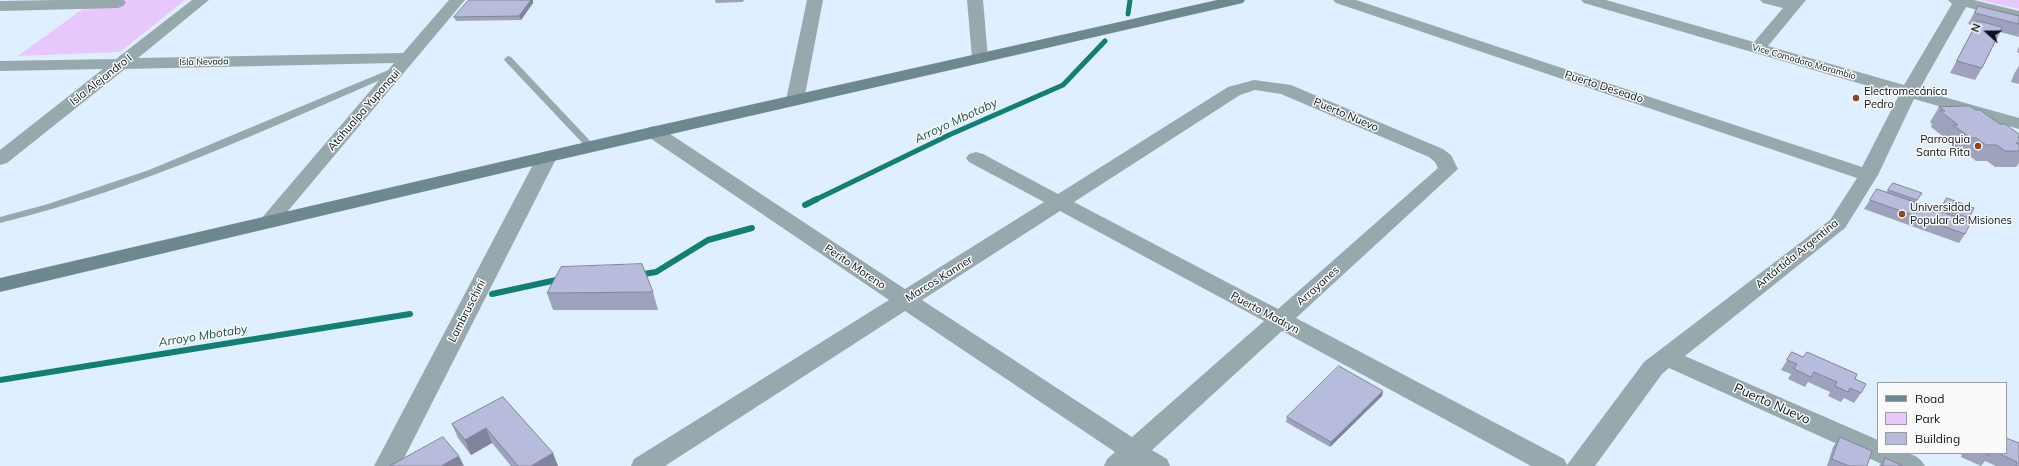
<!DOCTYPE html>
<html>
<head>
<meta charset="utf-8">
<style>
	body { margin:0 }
	#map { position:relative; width:2019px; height:466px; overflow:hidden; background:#dfefff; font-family:Mulish,sans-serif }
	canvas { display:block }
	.legend { position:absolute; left:1877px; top:382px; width:130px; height:72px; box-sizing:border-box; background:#fafafa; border:1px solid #9a9ea1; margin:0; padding:5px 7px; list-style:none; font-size:12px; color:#0a131c }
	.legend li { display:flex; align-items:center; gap:8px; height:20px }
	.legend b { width:20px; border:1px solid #9a9ea1 }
	.north { position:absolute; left:1967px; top:12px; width:40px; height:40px; -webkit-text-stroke:3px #fafafa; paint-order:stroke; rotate:291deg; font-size:11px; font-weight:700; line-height:16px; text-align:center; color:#0a131c }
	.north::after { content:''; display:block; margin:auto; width:14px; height:18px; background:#0a131c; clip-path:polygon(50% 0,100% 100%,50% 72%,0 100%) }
</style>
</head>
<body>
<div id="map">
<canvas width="2019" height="466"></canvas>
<ul class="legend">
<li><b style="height:5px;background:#6e888f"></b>Road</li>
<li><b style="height:11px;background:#e8c7fc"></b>Park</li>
<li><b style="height:11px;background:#b8bcdc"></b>Building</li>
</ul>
<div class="north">N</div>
</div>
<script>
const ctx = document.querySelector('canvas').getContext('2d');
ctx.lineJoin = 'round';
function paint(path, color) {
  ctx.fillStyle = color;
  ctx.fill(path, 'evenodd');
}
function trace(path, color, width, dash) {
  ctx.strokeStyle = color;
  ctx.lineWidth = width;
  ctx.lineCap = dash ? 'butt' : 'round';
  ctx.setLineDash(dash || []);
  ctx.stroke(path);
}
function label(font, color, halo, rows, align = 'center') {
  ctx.font = font + ' Mulish,sans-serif';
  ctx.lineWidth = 3;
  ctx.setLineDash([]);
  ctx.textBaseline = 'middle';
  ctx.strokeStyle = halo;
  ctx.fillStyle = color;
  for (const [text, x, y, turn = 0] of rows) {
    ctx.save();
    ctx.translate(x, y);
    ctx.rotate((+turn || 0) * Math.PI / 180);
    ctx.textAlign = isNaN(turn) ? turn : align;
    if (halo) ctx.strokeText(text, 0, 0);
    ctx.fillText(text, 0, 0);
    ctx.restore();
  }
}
paint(new Path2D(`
	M95,0H185L120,52L18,56Z
	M1980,0H2019V9Z`), '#e8c7fc');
trace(new Path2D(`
	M1128,14L1130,0
	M815,200L949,135L1063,85L1105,41`), '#127f77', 5);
trace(new Path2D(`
	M805,205L817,199
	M638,275L656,272L708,240L752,228
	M492,294L561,279
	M0,380L410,314`), '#127f77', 6);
paint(new Path2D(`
	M508,56L511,57L594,145L596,147L594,149H588L505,61L504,59Z
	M398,66L401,67V71C269,128 140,189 0,223V217L48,204L149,170Z`), '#98a9ad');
paint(new Path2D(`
	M57,0H124L126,3L123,6L118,8L0,11V1Z
	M192,0H209L138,58L403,53L449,0H465L277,224L270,226L263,224L260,220L394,63L125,69L7,163L0,165V150L103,69L0,71V61L116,59Z
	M807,0H823L804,100L801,104L795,105L789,104L786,100Z
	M967,0H983L988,58L986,62L980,63L974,62L972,58Z
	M1333,0H1356L1862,167L1899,95L1584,3L1581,0H1606L1754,42L1783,8L1763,3L1760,0H1806L1768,46L1904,85L1952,4L1948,0H1974L2019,11V21L1966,7L1919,90L2019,118V129L1914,99L1878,175L1845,228L1685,356L1878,440V453C1895,453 1916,449 1925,466H1886L1669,368L1662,374L1595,466H1531L1282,331L1152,450L1167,459L1170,466H1104L1107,459L1115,452L905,311L665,466H631L634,459L889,300L647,136L645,132L647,128L654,126L661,128L905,289L1044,202L969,162L966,158L969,154L976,152L983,154L1058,194L1228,87L1254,80L1291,85L1443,149L1451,155L1458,169L1296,318L1564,459L1567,465L1644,362L1830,220L1857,178L1336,3ZM1255,90L1281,94L1429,157L1435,162L1438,168L1278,309L1074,202L1240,95ZM1060,211L1264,321L1132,437L922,300Z
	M547,151L554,153L557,157L400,466H374L537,157L540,153Z`), '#98a9ad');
paint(new Path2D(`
	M1217,0H1245L1243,3L532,166L0,292V278L638,130Z`), '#6e888f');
paint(new Path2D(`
	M715,0H744L743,2L716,3Z
	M533,3L521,20L456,21L454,17Z
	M1978,6L2019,16V37L2000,32L1982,68L1975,80L1950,73L1975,26L1968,24Z
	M2019,46V53L2017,52Z
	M2019,66V84L2011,82L2014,74Z
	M1939,107L1976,110L2019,134V163L2016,167H1995L1987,161H1976L1967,154H1961L1944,140L1945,138L1931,127L1932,124L1930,122Z
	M1877,189L1886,192L1888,190L1922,193L1916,202L1939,210L1947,198L1974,208L1967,220L1965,234L1959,243L1864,209Z
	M653,292L658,310H553L547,293Z
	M1792,352L1855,379L1861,393L1854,403L1844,398L1841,402L1828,396L1830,392L1808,382L1805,387L1788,379L1791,374L1781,370Z
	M1383,391L1382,396L1330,447L1286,422L1287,417Z
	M503,397L558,466H511L492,443L471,455L458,438L452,424Z
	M1840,437L1867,466H1827L1833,447Z
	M2006,438L2019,466H1996L1985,461L1981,466L1961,457L1962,453H2006Z
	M1885,458L1903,466H1879Z`), '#9ea2bd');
paint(new Path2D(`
	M531,0H533V3L521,20L519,16Z
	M1383,391L1382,396L1330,447L1331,442Z
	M486,428L492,443L471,455L465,440Z
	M553,453L558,466H531Z
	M459,456L464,466H441Z`), '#81849a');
const building = new Path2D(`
	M469,0H531L519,16L454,17Z
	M1978,6L2019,16V24L1975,13Z
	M1978,21L2002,27L1982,68L1957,61Z
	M1970,106L1976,110H1980L2000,124H2005L2019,134V137H2018L2019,138V143H2016L2019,145V151H2005L1997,145H1986L1976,138H1971L1953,125H1958L1940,111H1945L1939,107Z
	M1893,183L1922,193L1917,200L1888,190Z
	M1877,189L1971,222L1965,234L1870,200Z
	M1947,198L1974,208L1969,218L1941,208Z
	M642,264L653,292L547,293L561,267Z
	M1792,352L1803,357L1807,352L1857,374L1855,379L1866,384L1861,393L1850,388L1848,392L1835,386L1837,382L1814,372L1811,377L1794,369L1797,364L1787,360Z
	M1339,366L1383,391L1331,442L1287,417Z
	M503,397L553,453L531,466H518L486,428L465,440L452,424Z
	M443,437L459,456L441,466H390Z
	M1840,437L1872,451L1867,466H1849L1832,459Z
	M2006,438L2019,443V466H2016L2017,462L1998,453H2006Z
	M1984,453H1990L1989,455Z
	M1885,458L1903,466H1883Z`);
paint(building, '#b8bcdc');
trace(building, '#81849a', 1);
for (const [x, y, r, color] of [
	[1856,98,4,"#8c481c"],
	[1978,146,4,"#8c481c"],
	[1902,214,4,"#8c481c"]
]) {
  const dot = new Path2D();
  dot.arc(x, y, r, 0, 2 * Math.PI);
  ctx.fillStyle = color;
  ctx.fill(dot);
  trace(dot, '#fafafa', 1.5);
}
label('9px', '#0a131c', '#fafafa', [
	["Isla Nevada",204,62,-1],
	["Vice Comodoro Marambio",1804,62,16]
]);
label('11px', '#0a131c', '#fafafa', [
	["Isla Alejandro I",101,80,-38],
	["Puerto Deseado",1604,87,18],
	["Atahualpa Yupanqui",364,110,-49],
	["Puerto Nuevo",1346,115,23],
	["Antártida Argentina",1797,254,-39],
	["Perito Moreno",855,267,34],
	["Marcos Kanner",939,279,-32],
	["Arrayanes",1318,286,-42],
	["Lambruschini",467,311,-63],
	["Puerto Madryn",1265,313,28]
]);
label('11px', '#0a131c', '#fafafa', [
	["Electromecánica",1864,92],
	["Pedro",1864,105],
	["Parroquia",1970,140,"right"],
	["Santa Rita",1970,153,"right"],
	["Universidad",1910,208],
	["Popular de Misiones",1910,221]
], 'left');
label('italic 12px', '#205650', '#fafafa', [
	["Arroyo Mbotaby",956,121,-25],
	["Arroyo Mbotaby",203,336,-9]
]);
label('13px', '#0a131c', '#fafafa', [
	["Puerto Nuevo",1772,404,24]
]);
</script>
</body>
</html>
